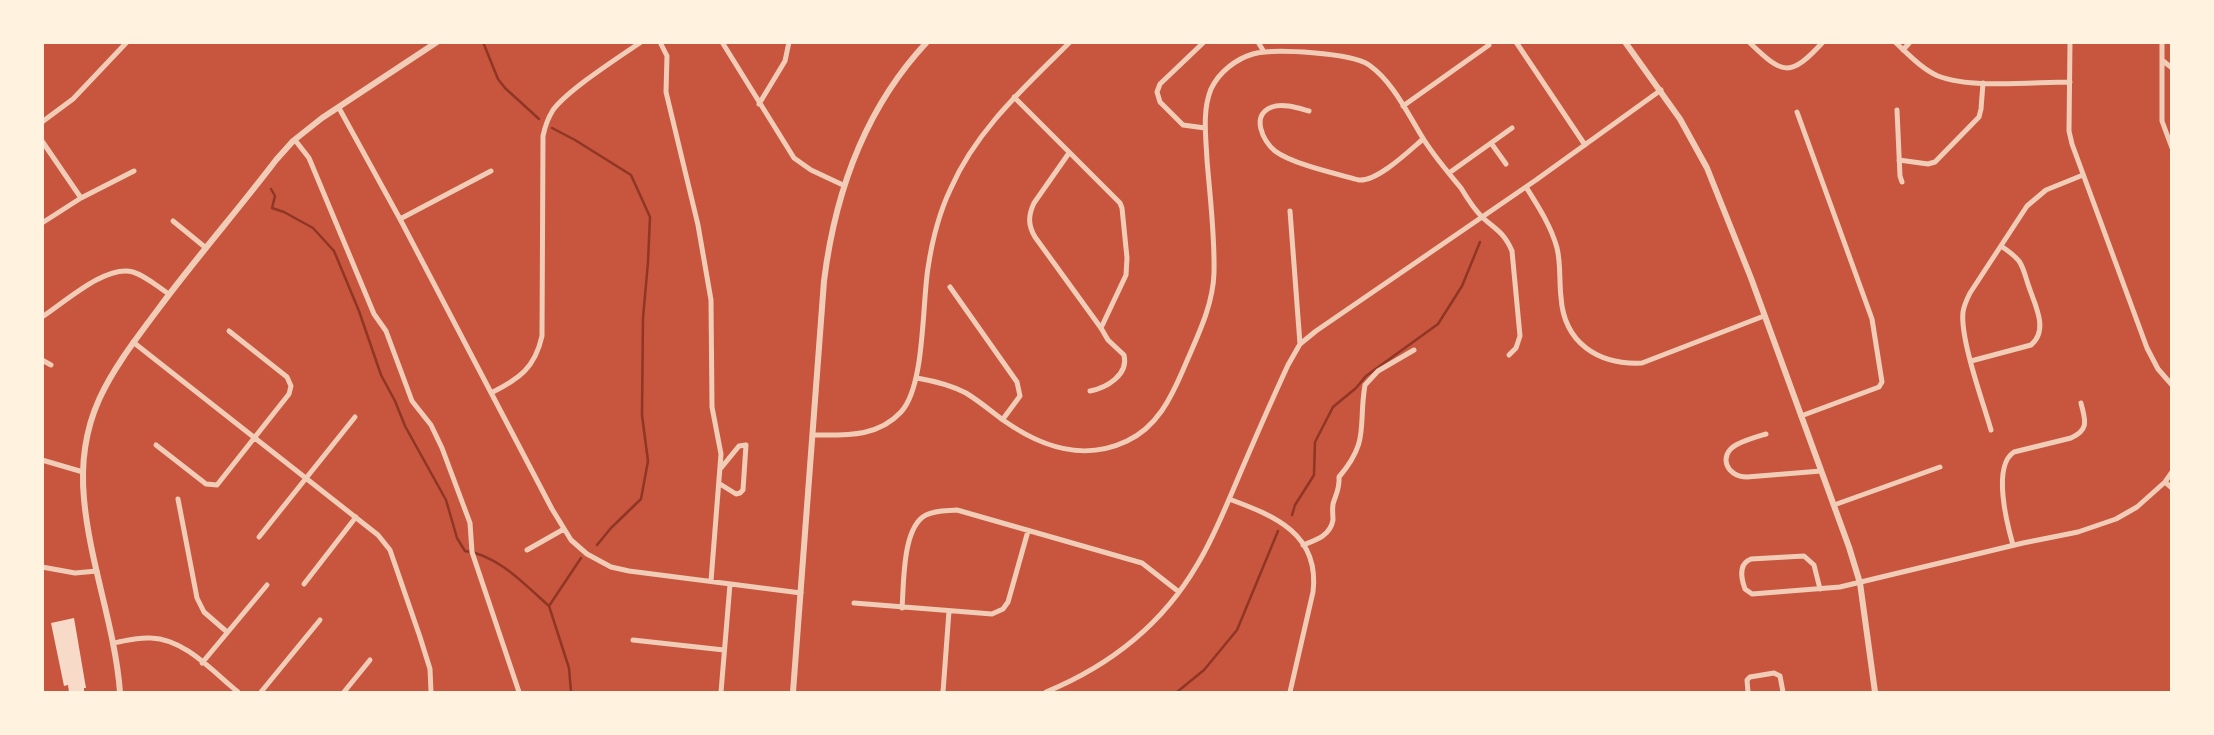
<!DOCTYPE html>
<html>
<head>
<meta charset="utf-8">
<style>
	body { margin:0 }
	#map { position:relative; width:2214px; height:735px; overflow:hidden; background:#c8553d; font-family:"Alegreya Sans",sans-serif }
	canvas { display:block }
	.frame { position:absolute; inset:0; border:44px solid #fff3e0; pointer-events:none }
</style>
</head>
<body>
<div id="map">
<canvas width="2214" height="735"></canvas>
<div class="frame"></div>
</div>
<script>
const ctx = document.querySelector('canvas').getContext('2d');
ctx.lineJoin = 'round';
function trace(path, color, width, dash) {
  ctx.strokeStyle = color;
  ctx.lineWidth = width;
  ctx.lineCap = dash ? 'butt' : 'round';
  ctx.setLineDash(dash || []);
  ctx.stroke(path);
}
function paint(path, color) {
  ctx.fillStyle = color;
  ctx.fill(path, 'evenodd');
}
trace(new Path2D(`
	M483,42L498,79L505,88L539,119
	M552,128L575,140L631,175L650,217L648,262L643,318L642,415L648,461L641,499L611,528L597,545
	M271,189L275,196L272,208L284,212L313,228L334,251L359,311L381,375L395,401L405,426L446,500L457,538L465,551C498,555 525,585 549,606
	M1292,515L1295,505L1314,475L1315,442L1333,407L1356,388L1366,376L1438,324L1462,286L1480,242
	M571,692L569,668L549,606L581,558
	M1177,692L1204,670L1237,630L1278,531`), '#8f3625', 2.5);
paint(new Path2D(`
	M74,618L86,688H84V692H69L68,685L64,686L51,623Z`), '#f7dbc8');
trace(new Path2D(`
	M660,42L667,56L666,92L698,225L711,300L712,407L721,454L711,581
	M722,42L794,158L811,170L843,185
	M1204,42L1160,84L1157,92L1160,102L1183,125L1205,128
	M1258,42L1264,52
	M1516,42L1585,145
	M1749,42C1783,75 1790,78 1823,42
	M1895,42C1908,54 1922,69 1938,76C1971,89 2033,82 2070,82
	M2070,42L2069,131L2072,144L2147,348L2158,369L2172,385
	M2162,42V121L2172,148
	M1903,50L1910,42
	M2162,60L2172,68
	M1014,97L1120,203L1122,208L1127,258L1126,275L1101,328
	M759,104L785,61L789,42
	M1403,106L1489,45
	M339,108L400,219L552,509L571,540L587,554L611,567L629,571L801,593
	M1897,110L1900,176L1902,182
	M1309,111C1298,108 1283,103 1272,107C1250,115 1263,141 1275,151C1292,164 1337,174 1359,180C1377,182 1409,151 1423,139
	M1797,112L1872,319L1882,382L1879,387L1801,416
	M42,122L73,99L127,42
	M295,140L309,158L374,314L386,331L412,401L431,425L442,448L470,523L472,552L519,692
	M42,141L81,198
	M1491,143L1506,164
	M1069,153L1034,203C1028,216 1028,225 1035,237L1101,328L1108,340L1124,355C1129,375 1106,388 1090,391
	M1899,160L1928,164L1935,162L1979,117L1981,109L1983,83
	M1449,173L1512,128
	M1526,187C1538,206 1551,226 1557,248C1561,264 1559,281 1561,297C1564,343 1598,365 1642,363L1764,316
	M1290,211L1300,344
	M400,219L491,171
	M173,221L206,248
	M42,223L81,198L134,171
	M950,287L1017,382L1020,396L1003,419
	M42,317C64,303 106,264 133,272C146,276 158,287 169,294
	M133,342L378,535L390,550L420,637L430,669L431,692
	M42,360L51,365
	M1971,361L2031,345C2049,330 2035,305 2029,287C2026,279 2024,268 2019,261C2014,255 2007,250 2001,246
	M917,378C934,381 951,385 966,393C979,401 991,411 1003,420C1041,447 1083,462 1127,441C1157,427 1171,398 1183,370C1196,339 1213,307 1214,273C1215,236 1210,197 1207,160C1206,137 1202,111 1211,89C1219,72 1236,59 1253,54C1274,48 1352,53 1369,65C1392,81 1407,112 1421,135C1432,154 1447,171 1461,188C1467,198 1474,209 1482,217C1496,230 1504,232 1512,251L1520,336L1516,348L1509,355
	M491,393C519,379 535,368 542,336L543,136C545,126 548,118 553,110C569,89 618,58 641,42
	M1991,430C1983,402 1960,339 1963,312C1964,305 1967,299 1970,293L2027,206L2046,190L2083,175
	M1766,434C1756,437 1745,440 1736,445C1718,455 1726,477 1747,477L1821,471
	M813,435C844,435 877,438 901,412C925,386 922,305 928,268C932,241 939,213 951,188C977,129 1025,87 1070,42
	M156,445L206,484L217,485L289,394L291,386L287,377L229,331
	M42,460L83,472
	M2165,482L2172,488
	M720,484L736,494L740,493L743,490L746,445L739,446L721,468
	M178,499L197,598L204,612L227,632
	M1229,499C1275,516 1320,534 1313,592L1290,692
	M1834,505L1940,467
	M259,537L355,417
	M1303,545C1316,540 1330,536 1333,520C1333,515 1332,510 1333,504C1336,494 1340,488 1339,477C1370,441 1358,426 1365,385L1378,371L1414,350
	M2013,545C2007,524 1992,466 2014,452L2071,438C2090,429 2085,420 2081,403
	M527,550L564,529
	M42,567L75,573L97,571
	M304,584L356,517
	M1820,589L1814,565L1804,556L1751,559C1738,564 1741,578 1745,589L1752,594L1840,587L2023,543L2078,532L2116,519L2137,507L2165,482L2172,472
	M854,603L992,614L1003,609L1008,602L1028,531
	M902,608C904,584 902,527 926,515C936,510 947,511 957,510L1142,563L1179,592
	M633,640L724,650
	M113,643C125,641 138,637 151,638C185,639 213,672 238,692
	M202,663L267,585
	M261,692L320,620
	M344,692L370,660
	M721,692L730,584
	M943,692L949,611
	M1046,692C1109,666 1162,625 1197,565C1213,539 1224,511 1236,483C1253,443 1270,404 1288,365L1300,344L1316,331L1536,180L1661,90
	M1748,692L1747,680L1750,677L1774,673L1780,676L1783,692`), '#f1ccb7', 5);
trace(new Path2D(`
	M1625,42L1680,119L1707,168L1751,278L1849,547L1860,583L1875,692
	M120,692C115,627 90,565 84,499C76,415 112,371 159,308C196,258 238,210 276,160L293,141L322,118L437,42
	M793,692L824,281C835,193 865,108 927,42`), '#f1ccb7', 6);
</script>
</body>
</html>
